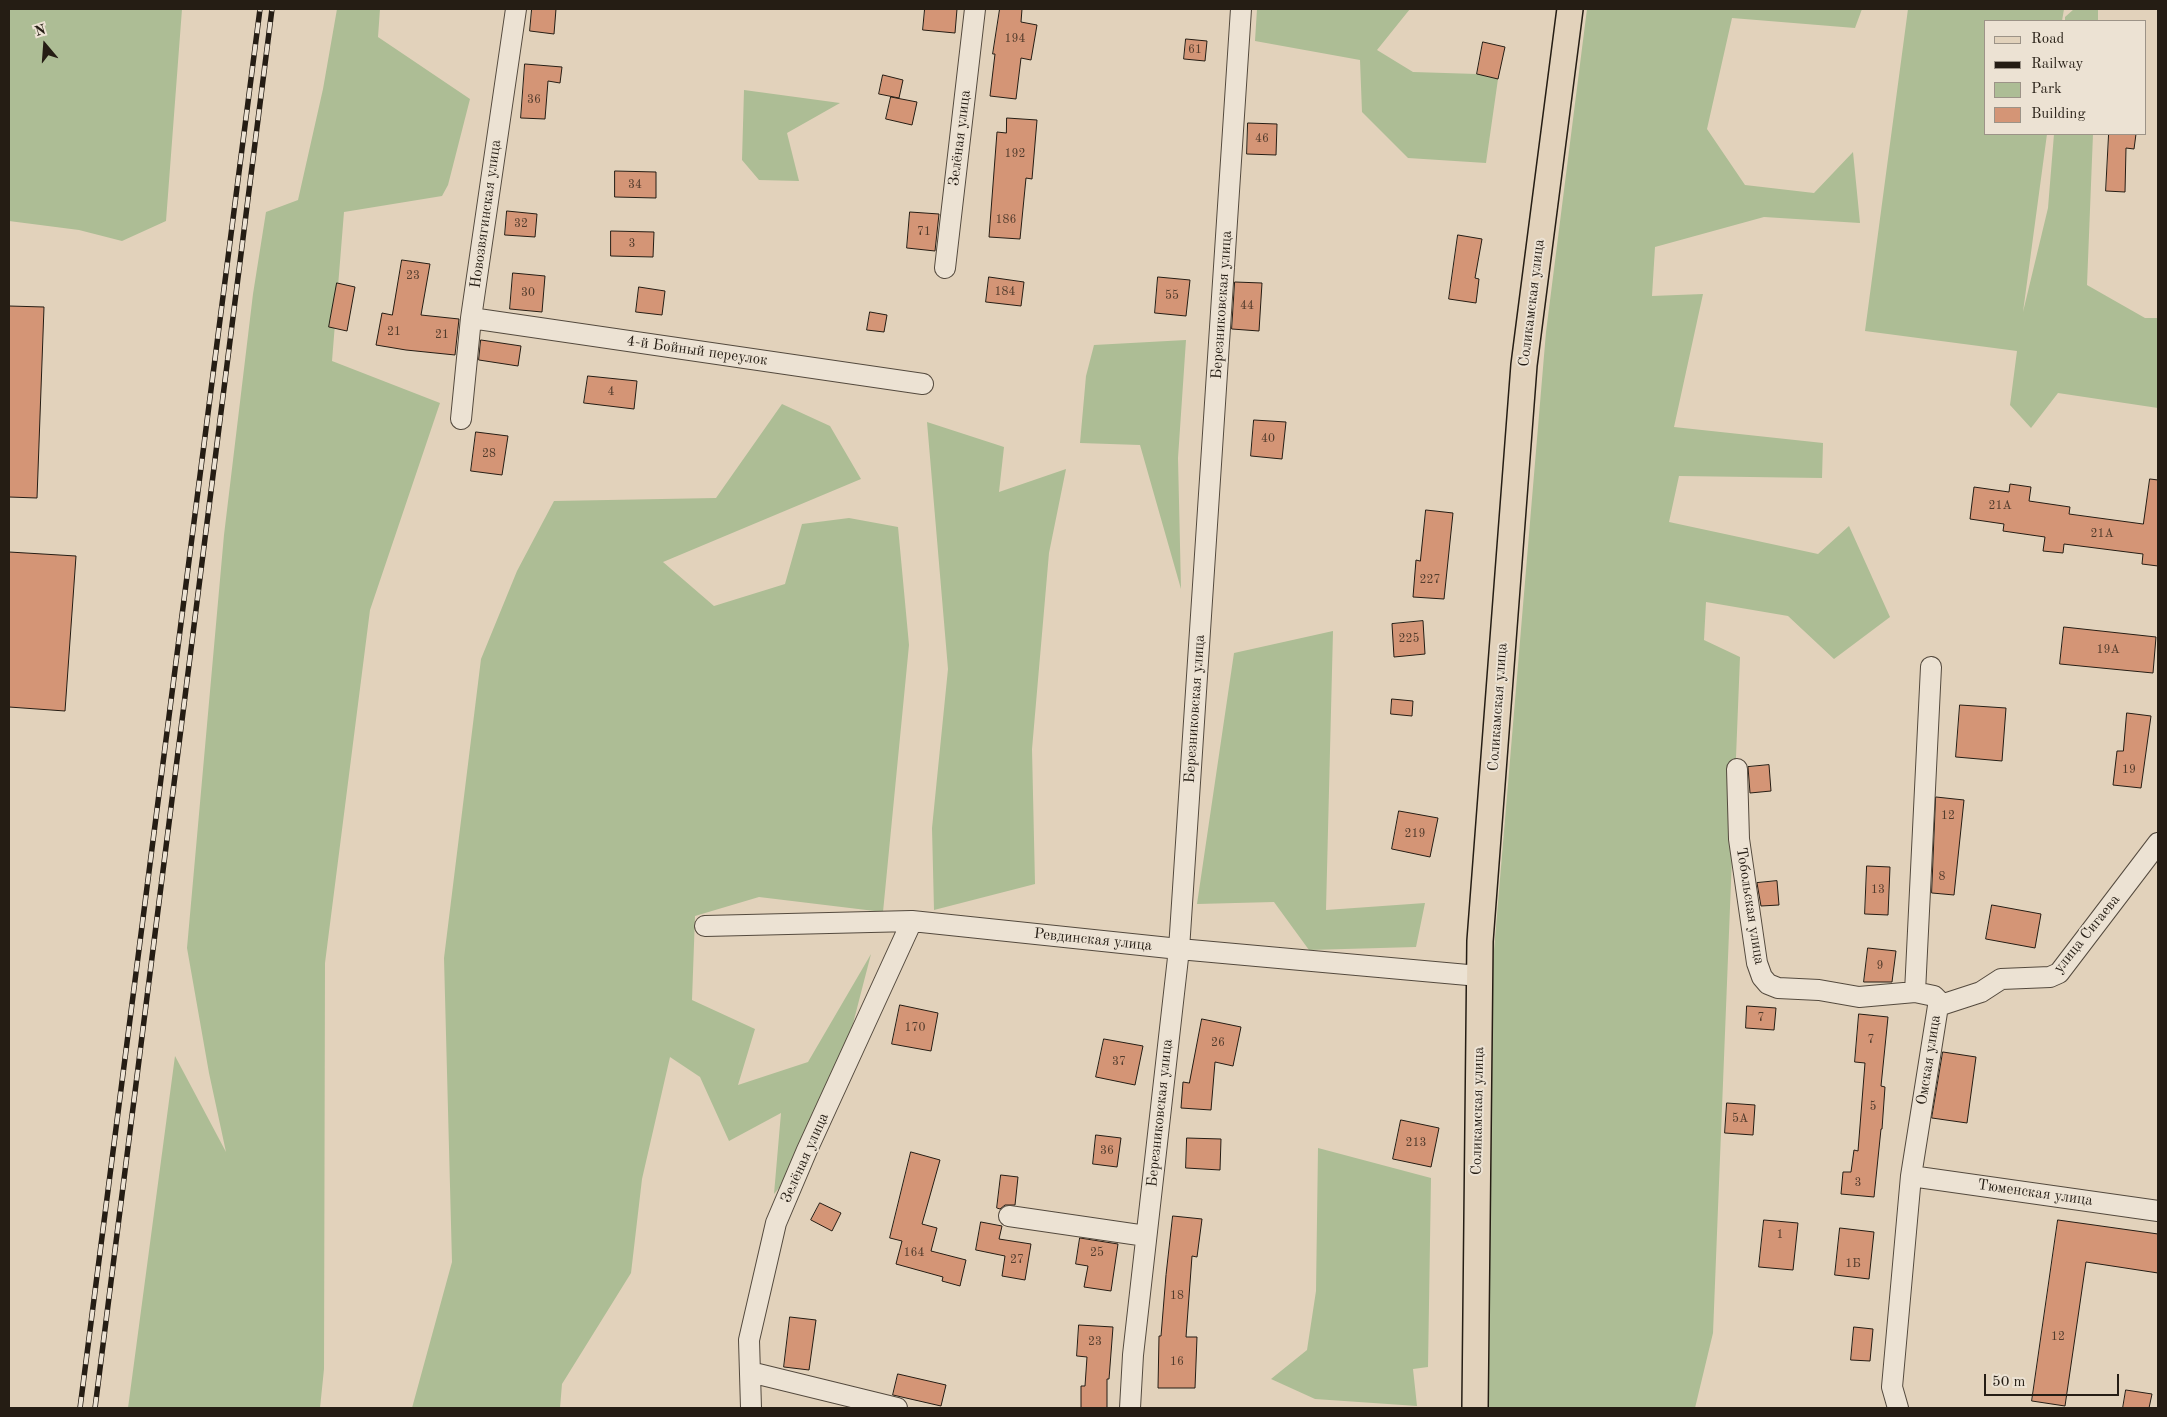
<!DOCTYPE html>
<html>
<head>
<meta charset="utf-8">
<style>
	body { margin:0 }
	#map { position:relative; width:2167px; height:1417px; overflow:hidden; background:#e2d2bb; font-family:"Old Standard TT",serif }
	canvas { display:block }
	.frame { position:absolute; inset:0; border:10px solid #251d14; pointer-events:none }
	.legend { position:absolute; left:1984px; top:20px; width:162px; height:115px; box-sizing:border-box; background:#ece2d3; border:1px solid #9c9387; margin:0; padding:6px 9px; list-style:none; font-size:15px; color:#251d14 }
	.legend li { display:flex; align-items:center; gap:10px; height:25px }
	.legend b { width:25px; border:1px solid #9c9387 }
	.north { position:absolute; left:20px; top:20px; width:50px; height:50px; -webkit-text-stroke:4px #ece2d3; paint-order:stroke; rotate:342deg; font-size:14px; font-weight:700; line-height:20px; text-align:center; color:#251d14 }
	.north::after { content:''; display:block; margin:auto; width:18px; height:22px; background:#251d14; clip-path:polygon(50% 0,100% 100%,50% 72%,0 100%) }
	.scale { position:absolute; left:1984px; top:1374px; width:135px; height:22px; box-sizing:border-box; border:2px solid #251d14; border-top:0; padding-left:6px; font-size:15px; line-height:18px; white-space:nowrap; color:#251d14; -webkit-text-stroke:4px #ece2d3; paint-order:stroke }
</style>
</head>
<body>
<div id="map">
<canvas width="2167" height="1417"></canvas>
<div class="frame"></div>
<ul class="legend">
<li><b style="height:6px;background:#e2d2bb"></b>Road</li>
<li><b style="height:6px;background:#251d14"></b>Railway</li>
<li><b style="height:14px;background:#adbd95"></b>Park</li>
<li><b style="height:14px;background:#d49576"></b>Building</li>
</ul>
<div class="north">N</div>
<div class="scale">50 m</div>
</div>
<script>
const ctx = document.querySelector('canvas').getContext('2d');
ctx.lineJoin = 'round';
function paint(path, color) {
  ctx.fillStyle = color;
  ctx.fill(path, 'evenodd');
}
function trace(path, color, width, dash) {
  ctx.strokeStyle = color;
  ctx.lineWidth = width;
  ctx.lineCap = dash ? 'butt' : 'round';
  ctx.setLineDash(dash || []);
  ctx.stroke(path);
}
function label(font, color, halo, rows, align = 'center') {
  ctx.font = font + ' "Old Standard TT",serif';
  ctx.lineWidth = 4;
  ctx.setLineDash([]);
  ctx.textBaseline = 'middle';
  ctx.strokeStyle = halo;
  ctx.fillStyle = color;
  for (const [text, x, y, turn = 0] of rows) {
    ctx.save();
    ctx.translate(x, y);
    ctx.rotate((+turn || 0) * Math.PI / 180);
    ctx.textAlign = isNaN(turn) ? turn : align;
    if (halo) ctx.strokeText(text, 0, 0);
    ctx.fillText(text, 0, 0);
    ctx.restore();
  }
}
paint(new Path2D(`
	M9,9H182L166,221L122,241L79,230L9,221Z
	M337,9H380L378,37L470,99L448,185L442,196L344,212L332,361L440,403L370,610L325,963L324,1369L320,1408H128L175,1056L226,1152L209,1073L187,948L224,535L253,294L266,212L298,200L323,89Z
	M1257,9H1410L1377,50L1413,72L1477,74L1498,79L1486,163L1408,158L1362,112L1360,60L1255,41Z
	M1587,9H1862L1855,28L1732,18L1707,129L1745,185L1814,193L1853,152L1860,223L1764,217L1655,247L1652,296L1703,294L1674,427L1823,443L1822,478L1679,476L1669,522L1818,554L1849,526L1890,617L1834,659L1788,616L1706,602L1704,640L1740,657L1713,1333L1695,1408H1485L1492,974L1546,332Z
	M1908,9H2064L2062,21H1986V134H2047L2023,312L2048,208L2054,134H2093L2087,285L2145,318H2158V408L2058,393L2031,428L2010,405L2017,351L1865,331Z
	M2074,9H2098V21H2065V17Z
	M744,90L840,103L787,133L799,181L759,180L742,160Z
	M1186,340L1178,458L1181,589L1140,445L1080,443L1086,376L1094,345Z
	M782,404L830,426L861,479L663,562L714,606L785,584L802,524L849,518L898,527L909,645L883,912L759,897L695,916L692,1000L755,1029L738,1085L808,1062L871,954L840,1074L803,1159L774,1194L781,1113L729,1141L700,1077L670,1057L642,1179L631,1273L562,1384L560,1408H412L452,1262L444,958L481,659L517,571L554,501L716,498Z
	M927,422L1004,447L999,492L1066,469L1049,553L1032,749L1035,884L934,910L932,828L948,669Z
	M1333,631L1326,910L1425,903L1416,947L1309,950L1274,902L1197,904L1234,653Z
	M1318,1148L1431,1178L1428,1367L1413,1369L1417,1406L1315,1399L1271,1379L1307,1350L1316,1291Z`), '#adbd95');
const building = new Path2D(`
	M532,9H556L554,34L530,31Z
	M925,9H957L955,33L923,30Z
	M1000,9H1022L1021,22L1037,25L1031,60L1021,58L1016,99L990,96L995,54H993Z
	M1186,39L1207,41L1205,61L1184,59Z
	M1483,42L1505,47L1498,79L1477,74Z
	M525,64L562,67L560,83L548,81L545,119L521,118Z
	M883,75L903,80L899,98L879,94Z
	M891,97L917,102L912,125L886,119Z
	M1007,118L1037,120L1032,179L1026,178L1020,239L989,237L997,132L1006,133Z
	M1248,123L1277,124L1276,155L1247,154Z
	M2109,134H2136L2134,149L2126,148L2125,192L2106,191Z
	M615,171L656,172V198L615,197Z
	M507,211L537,214L535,237L505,235Z
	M910,212L939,214L935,251L907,248Z
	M611,231L654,232L653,257L611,256Z
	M1458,235L1482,239L1475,278L1479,279L1476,303L1449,299Z
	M402,260L430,264L421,315L459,319L455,355L406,350L376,345L382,313L392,315Z
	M513,273L545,276L542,312L510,309Z
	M989,277L1024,282L1021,306L986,302Z
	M1158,277L1190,280L1186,316L1155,313Z
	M1235,282L1262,283L1259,331L1232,329Z
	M337,283L355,287L347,331L329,327Z
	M639,287L665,291L662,315L636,312Z
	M9,306L44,307L37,498L9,497Z
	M870,312L887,315L884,332L867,330Z
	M481,340L521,346L518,366L479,360Z
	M588,376L637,381L634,409L584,403Z
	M1254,420L1286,422L1282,459L1251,456Z
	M476,432L508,436L502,475L471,471Z
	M2150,479L2158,480V566L2142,564L2143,554L2064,544L2063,553L2043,551L2045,537L2003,531L2004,524L1970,519L1974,487L2009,492L2010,484L2031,487L2029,501L2070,507L2069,514L2143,524Z
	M1426,510L1453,513L1444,599L1413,597L1416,560L1420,561Z
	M9,552L76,556L65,711L9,707Z
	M1423,621L1425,654L1394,657L1392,624Z
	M2064,627L2156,637L2153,673L2060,664Z
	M1392,699L1413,701L1412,716L1391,714Z
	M1960,705L2006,708L2002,761L1956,757Z
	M2127,713L2151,716L2141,788L2113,785L2117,751H2123Z
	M1769,765L1771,791L1750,793L1748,767Z
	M1936,797L1964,800L1954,895L1932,893Z
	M1399,811L1438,818L1430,857L1392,849Z
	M1867,866L1890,867L1888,915L1865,914Z
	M1777,881L1779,905L1761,906L1757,883Z
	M1992,905L2041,914L2035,948L1986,939Z
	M1868,948L1896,951L1892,982H1864Z
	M900,1005L938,1013L931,1051L892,1044Z
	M1747,1006L1776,1008L1774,1030L1746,1028Z
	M1859,1014L1888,1017L1881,1086L1885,1087L1882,1129H1881L1874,1197L1841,1194L1843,1172H1851L1854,1150L1858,1151L1865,1063L1855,1062Z
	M1202,1019L1241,1027L1233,1066L1215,1062L1211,1110L1181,1108L1183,1082L1189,1083Z
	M1104,1039L1143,1046L1135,1085L1096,1077Z
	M1943,1052L1976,1057L1967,1123L1932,1118Z
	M1727,1103L1755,1105L1753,1135L1725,1133Z
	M1401,1120L1439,1128L1431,1167L1393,1159Z
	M1096,1135L1121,1138L1117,1167L1093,1164Z
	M1187,1138L1221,1139L1220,1170L1186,1168Z
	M911,1152L940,1160L922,1224L937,1228L931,1251L966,1260L960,1286L942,1281L943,1277L896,1264L902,1241L890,1238Z
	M1001,1175L1018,1177L1015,1205H1005L1000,1209L997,1208Z
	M820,1203L841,1213L832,1231L811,1220Z
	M1173,1216L1202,1219L1197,1257L1192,1256L1186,1337H1197L1195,1388H1158L1159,1336H1161L1166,1275Z
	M1764,1220L1798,1223L1793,1270L1759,1267Z
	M2058,1220L2158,1234V1273L2086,1262L2065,1406L2032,1401Z
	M981,1222L1002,1226L999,1239L1031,1244L1025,1280L1002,1276L1005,1256L976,1250Z
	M1840,1228L1874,1232L1869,1279L1835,1275Z
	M1080,1238L1118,1244L1111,1291L1084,1287L1088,1266L1076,1264Z
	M790,1317L816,1320L809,1370L784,1367Z
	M1079,1325L1113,1327L1109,1379H1107V1408H1081V1386H1085L1087,1357L1077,1356Z
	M1854,1327L1873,1329L1870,1361L1851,1360Z
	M898,1374L946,1385L941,1406L893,1395Z
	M2126,1390L2152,1394L2149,1408H2123Z`);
paint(building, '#d49576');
trace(building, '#251d14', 1);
const minor = new Path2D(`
	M945,268L975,9
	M471,318L923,384
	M461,419L471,318L516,9
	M1737,769L1739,839L1757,963L1762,977L1768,984L1778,988L1819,990L1859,997L1915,992
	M705,926L912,921L1179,949L1479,976
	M1938,1006L1981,992L2001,979L2050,977L2059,973L2158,843
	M1911,1176L2158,1211
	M1009,1216L1146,1236
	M750,1372L897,1408
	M751,1408L749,1340L776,1223L807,1150L912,921
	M1130,1408L1133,1355L1179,949L1241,9
	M1898,1408L1892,1387L1911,1176L1938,1006V1000L1934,996L1915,992L1931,667`);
const major = new Path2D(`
	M1475,1408L1480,941L1524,365L1570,9`);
trace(minor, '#544a3e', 22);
trace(major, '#251d14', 28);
trace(minor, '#ece2d3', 20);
trace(major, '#e2d2bb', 25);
const rail = new Path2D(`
	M80,1408L260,9
	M95,1408L272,9`);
trace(rail, '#251d14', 5.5);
trace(rail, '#ece2d3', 4, [11]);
label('12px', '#513b2c', null, [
	["194",1015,39],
	["61",1195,50],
	["36",534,100],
	["46",1262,139],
	["192",1015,154],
	["34",635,185],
	["186",1006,220],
	["32",521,224],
	["71",924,232],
	["3",632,244],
	["23",413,276],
	["184",1005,292],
	["30",528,293],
	["55",1172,296],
	["44",1247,306],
	["21",394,332],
	["21",442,335],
	["4",611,392],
	["40",1268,439],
	["28",489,454],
	["21А",2000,506],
	["21А",2102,534],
	["227",1430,580],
	["225",1409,639],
	["19А",2108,650],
	["19",2129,770],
	["12",1948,816],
	["219",1415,834],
	["8",1942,877],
	["13",1878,890],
	["9",1880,966],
	["7",1761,1018],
	["170",915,1028],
	["7",1871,1040],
	["26",1218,1043],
	["37",1119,1062],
	["5",1873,1107],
	["5А",1740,1119],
	["213",1416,1143],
	["36",1107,1151],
	["3",1858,1183],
	["1",1780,1235],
	["164",914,1253],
	["25",1097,1253],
	["27",1017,1260],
	["1Б",1853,1264],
	["18",1177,1296],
	["12",2058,1337],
	["23",1095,1342],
	["16",1177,1362]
]);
label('15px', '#251d14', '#ece2d3', [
	["Зелёная улица",960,138,-83],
	["Новозвягинская улица",486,214,-82],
	["Соликамская улица",1532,303,-83],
	["Березниковская улица",1222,305,-86],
	["4-й Бойный переулок",697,351,8],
	["Соликамская улица",1498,707,-86],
	["Березниковская улица",1195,709,-86],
	["Тобольская улица",1750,906,81],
	["улица Сигаева",2087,934,-51],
	["Ревдинская улица",1093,940,6],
	["Омская улица",1929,1060,-81],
	["Соликамская улица",1478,1111,-89],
	["Березниковская улица",1160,1113,-84],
	["Зелёная улица",805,1158,-66],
	["Тюменская улица",2035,1193,8]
]);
</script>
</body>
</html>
